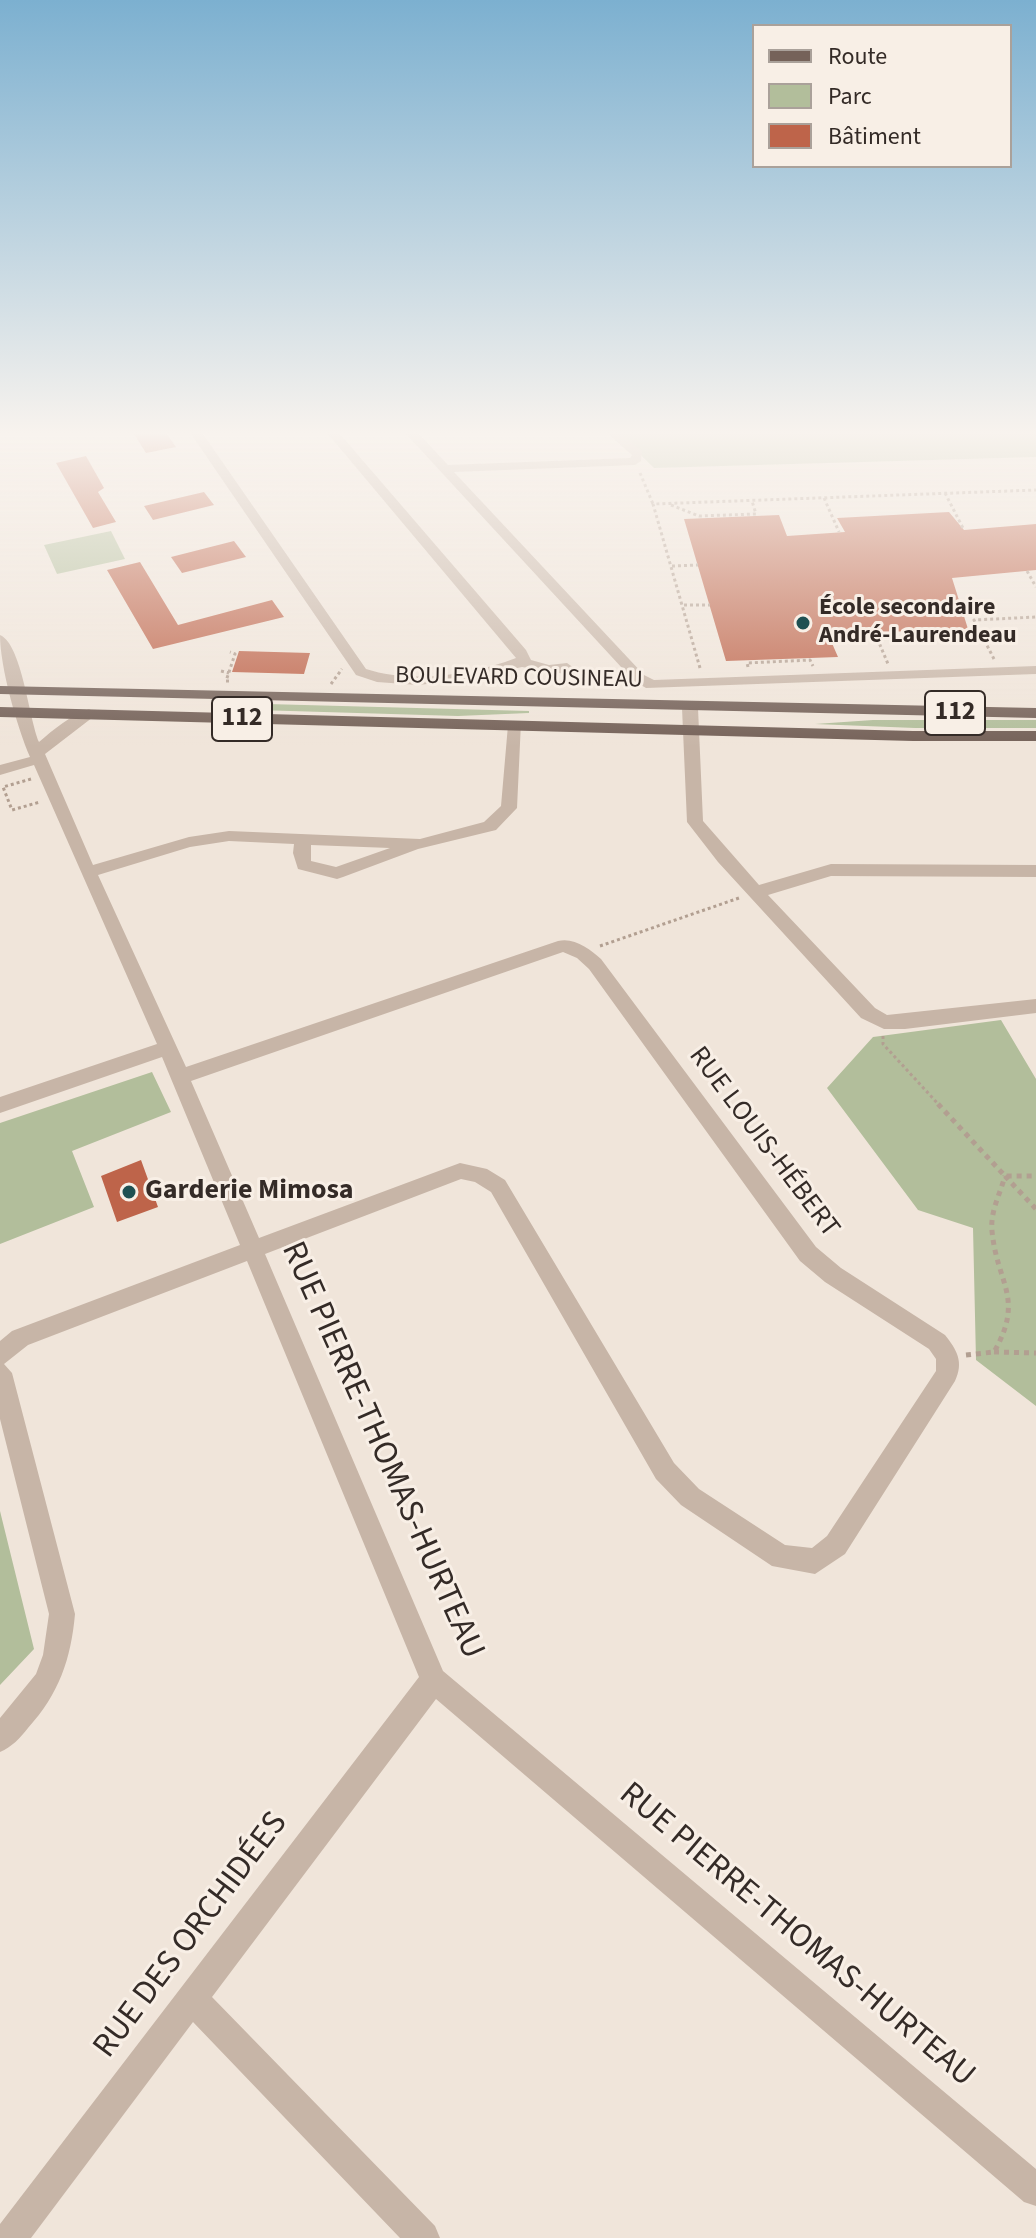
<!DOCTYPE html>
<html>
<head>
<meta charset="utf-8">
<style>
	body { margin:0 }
	#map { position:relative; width:1036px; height:2238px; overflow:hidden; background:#f0e5da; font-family:"Source Sans 3",sans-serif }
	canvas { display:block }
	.legend { position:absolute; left:752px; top:24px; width:260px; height:144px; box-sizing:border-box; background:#f8efe6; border:2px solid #aaa19a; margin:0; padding:10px 14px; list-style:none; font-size:24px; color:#342b27 }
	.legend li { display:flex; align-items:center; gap:16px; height:40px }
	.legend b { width:40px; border:2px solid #aaa19a }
</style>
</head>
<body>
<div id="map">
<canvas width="1036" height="2238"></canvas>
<ul class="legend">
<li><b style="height:10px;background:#756259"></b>Route</li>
<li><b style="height:22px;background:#b2be9b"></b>Parc</li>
<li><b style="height:22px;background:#be644a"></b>Bâtiment</li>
</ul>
</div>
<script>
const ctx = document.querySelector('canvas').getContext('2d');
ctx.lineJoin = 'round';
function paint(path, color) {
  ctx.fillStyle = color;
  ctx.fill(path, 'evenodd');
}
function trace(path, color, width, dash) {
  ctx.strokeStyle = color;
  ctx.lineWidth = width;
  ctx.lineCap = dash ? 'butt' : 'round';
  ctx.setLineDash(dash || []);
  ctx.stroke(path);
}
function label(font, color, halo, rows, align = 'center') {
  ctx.font = font + ' "Source Sans 3",sans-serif';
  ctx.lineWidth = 6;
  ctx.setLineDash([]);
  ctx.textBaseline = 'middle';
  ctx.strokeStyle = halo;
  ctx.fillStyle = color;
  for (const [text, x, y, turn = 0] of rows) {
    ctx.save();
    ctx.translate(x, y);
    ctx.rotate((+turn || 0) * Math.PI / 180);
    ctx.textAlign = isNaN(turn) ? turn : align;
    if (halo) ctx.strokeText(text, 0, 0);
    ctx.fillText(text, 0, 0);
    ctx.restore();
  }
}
paint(new Path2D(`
	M619,434H1036V457L654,468Z
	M111,531L125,559L57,574L44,545Z
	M267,704L529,711V713L458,716L223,709Z
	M873,720H1036V728H915L815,724Z
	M1001,1020L1036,1079V1406L976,1360L973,1228L918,1210L827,1088L873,1037Z
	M152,1072L171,1112L72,1151L94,1207L0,1244V1123Z
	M0,1511L34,1649L0,1685Z`), '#b2be9b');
paint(new Path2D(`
	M134,434H167L176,447L146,453Z
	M86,456L104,488L98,492L116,522L93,528L56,463Z
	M204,492L214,505L153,520L144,506Z
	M949,512L964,530L1036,524V570L952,578L968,629L828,634L838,657L726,661L684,519L779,515L787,536L845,532L837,518Z
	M234,541L246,557L182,573L171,557Z
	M140,562L178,625L272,600L284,617L153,649L107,570Z
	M239,651L310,653L304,674L232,672Z
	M141,1160L158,1207L117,1222L101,1176Z`), '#be644a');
trace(new Path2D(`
	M640,473L653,504
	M945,493L964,530
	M824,498L839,532
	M671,505L699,516L756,514L752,501
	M672,566L698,565
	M1027,571L1036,587
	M684,605H710
	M875,633L888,664
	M994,659L974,620L1036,617
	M748,667L747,663L810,660L813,666
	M700,668L653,504L1036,490
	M221,671L229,673
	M229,681H226L235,654L230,652
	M331,684L342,669
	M31,779L3,787L12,810L40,802
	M600,946L739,898
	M883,1036V1044L940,1106`), '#b29f91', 3, [3, 3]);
trace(new Path2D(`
	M938,1104L1005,1176H1036
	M1005,1176L1036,1209
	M994,1352L1036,1353
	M966,1355L994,1352C1025,1298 997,1284 992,1231C990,1212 1000,1194 1005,1176`), '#b29f91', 5, [5, 5]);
paint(new Path2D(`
	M191,434H203L366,669C412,684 472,675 516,658L328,434H340L526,650L531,660L549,665L567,663L578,671L571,675L522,667L464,680L418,685L377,682L356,675Z
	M406,434H419L448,465L630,458L632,455L608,434H621L642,451L641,461L635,465L454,472L644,675L654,680L1036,666V674L646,688L634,681Z
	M0,635C22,644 29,719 39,742C54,729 70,716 89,709L97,714L45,754L93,865L189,837L229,831L420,839L484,822L501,806L508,725L511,722H521L517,808L496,830L418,849L343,877L337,879L298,869L293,853L294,844L229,841L190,847L98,875L186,1067L558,941C574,937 590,949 601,959L816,1247L841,1268L945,1335C957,1350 964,1362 955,1381L845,1554L815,1574L772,1566L681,1505L656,1479L491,1192L475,1182L461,1179L265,1254L443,1671L1036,2169V2206L1024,2202L436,1699L212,1997L435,2226L440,2238H400L193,2022L31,2238H0V2224L419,1677L247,1261L28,1345L4,1364L12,1373L75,1614C71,1659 59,1694 28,1728C20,1738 12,1747 0,1752V1718L36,1674L43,1655L49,1614L0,1419V1341L12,1331L240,1245L162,1057L0,1113V1097L157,1044L34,765L0,775V765L30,757C17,727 0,667 0,635ZM311,845L390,848L336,867L311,861ZM563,952L577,958L589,969L800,1261L825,1282L929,1349L936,1359V1371L827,1536L812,1548L785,1545L699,1489L674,1463L505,1180L487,1169L460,1163L259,1238L191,1081Z
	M690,703L698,708L703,821L759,885L831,864L1036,865V877L831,876L768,895L875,1008L887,1015L1036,999V1013L905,1029H884L861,1018L718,862L687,822L682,708Z`), '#c7b5a7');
paint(new Path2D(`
	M0,686L1036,708V718L0,694Z
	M0,707L913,731H1036V741H913L0,717Z`), '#756259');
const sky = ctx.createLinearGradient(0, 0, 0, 747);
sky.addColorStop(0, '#7cb0d0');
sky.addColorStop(0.58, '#f8f3ee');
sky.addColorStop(1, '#f8f3ee00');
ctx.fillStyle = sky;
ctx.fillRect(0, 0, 1036, 747);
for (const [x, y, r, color] of [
	[803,623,8,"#1f5052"],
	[129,1192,8,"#1f5052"]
]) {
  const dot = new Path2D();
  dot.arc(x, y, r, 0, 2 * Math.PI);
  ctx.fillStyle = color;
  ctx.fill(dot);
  trace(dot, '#f8efe6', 3);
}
label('bold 24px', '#342b27', '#f8efe6', [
	["École secondaire",819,609],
	["André-Laurendeau",819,637]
], 'left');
label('24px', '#342b27', '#f8efe6', [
	["BOULEVARD COUSINEAU",519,679,1]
]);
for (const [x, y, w] of [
	[955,713,60],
	[242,719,60]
]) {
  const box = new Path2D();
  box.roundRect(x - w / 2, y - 22, w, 44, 6);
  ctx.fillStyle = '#f8efe6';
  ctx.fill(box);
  trace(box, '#342b27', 2);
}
label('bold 26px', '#342b27', null, [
	["112",955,713],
	["112",242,719]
]);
label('28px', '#342b27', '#f8efe6', [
	["RUE LOUIS-HÉBERT",763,1143,53]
]);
label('bold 28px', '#342b27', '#f8efe6', [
	["Garderie Mimosa",145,1192]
], 'left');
label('34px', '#342b27', '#f8efe6', [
	["RUE PIERRE-THOMAS-HURTEAU",381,1451,66],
	["RUE DES ORCHIDÉES",192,1936,-53],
	["RUE PIERRE-THOMAS-HURTEAU",796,1936,40]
]);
</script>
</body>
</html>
